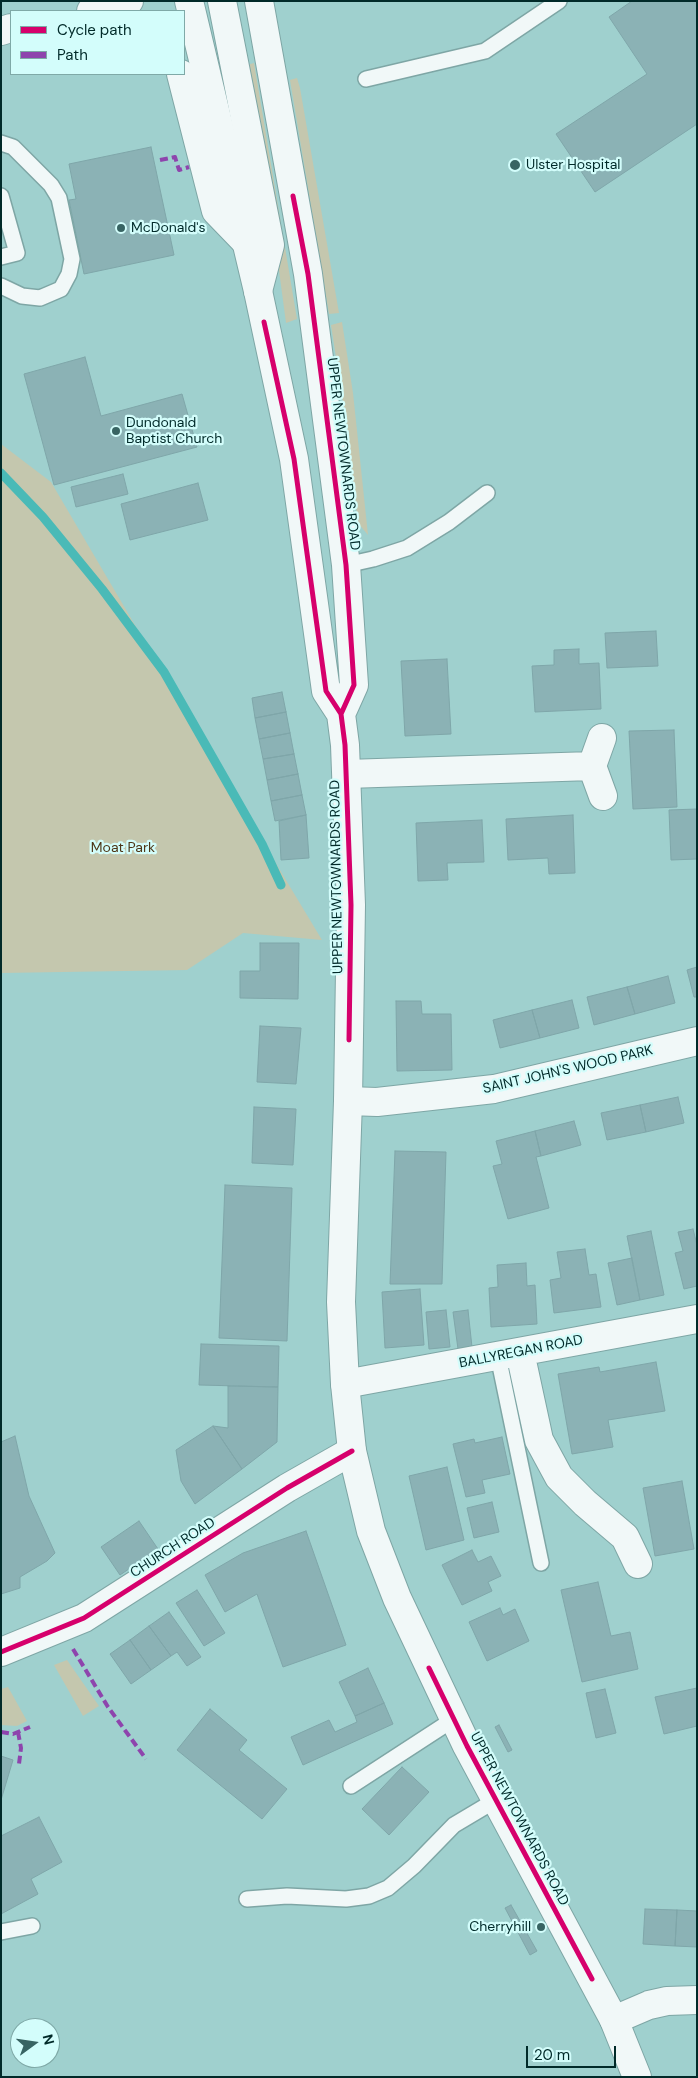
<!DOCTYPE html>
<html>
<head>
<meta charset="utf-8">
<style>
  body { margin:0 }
  #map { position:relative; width:698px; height:2078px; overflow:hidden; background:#9fd0ce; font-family:"DM Sans",sans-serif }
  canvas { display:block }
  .frame { position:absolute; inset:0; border:2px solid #012a29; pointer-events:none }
  .legend { position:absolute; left:10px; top:10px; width:175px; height:65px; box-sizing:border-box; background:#d3fdfb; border:1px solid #7fa9a7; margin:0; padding:6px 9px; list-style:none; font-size:15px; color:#012a29 }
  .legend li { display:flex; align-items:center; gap:10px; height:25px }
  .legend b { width:25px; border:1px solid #7fa9a7 }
  .north { position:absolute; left:10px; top:2018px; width:50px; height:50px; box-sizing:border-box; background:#d3fdfb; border:1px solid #7fa9a7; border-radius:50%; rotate:76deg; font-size:14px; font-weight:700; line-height:20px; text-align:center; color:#012a29 }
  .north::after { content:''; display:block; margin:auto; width:18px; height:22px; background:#386463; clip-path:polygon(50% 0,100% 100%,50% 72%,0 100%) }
  .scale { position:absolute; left:526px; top:2046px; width:90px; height:22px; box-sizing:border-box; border:2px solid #012a29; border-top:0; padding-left:6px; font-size:15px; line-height:18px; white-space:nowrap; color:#012a29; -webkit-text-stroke:4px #d3fdfb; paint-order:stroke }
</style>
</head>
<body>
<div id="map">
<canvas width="698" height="2078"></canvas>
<div class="frame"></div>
<ul class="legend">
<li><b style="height:6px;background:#d6006c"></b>Cycle path</li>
<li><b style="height:6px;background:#8e44ad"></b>Path</li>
</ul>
<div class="north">N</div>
<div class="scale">20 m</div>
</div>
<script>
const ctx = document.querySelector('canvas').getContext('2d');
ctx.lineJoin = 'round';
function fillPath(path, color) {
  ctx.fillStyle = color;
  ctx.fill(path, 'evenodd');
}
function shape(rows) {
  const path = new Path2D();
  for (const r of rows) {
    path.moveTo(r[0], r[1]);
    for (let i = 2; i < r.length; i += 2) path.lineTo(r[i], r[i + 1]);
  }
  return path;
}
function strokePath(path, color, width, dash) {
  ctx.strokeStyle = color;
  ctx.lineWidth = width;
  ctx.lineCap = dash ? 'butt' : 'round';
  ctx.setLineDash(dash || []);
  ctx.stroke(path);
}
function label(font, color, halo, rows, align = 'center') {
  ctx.font = font + ' "DM Sans",sans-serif';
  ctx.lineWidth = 4.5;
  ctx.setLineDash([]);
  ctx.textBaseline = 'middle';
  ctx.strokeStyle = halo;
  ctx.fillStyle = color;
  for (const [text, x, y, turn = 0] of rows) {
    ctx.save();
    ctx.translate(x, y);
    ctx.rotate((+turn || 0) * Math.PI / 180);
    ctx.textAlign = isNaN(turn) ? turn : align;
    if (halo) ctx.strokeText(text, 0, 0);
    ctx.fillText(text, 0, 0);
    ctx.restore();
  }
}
fillPath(shape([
  [254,63,297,319,286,323,276,248,243,66],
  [297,78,300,88,339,313,329,314,290,80],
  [342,322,353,393,368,535,358,523,347,429,331,325],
  [1,444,51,482,230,787,322,940,243,933,187,970,1,973],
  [67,1660,99,1706,83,1716,54,1665],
  [8,1687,27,1721,17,1726,1,1725,1,1689]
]), '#c4c7ae');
strokePath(shape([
  [1,473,43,517,102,589,164,672,262,844,281,885]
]), '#4abab7', 9);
const building = shape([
  [632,1,697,1,697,124,595,192,556,134,647,74,609,17,632,1],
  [151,147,174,255,84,274,69,200,76,199,69,164,151,147],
  [85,357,101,416,182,394,197,447,54,485,24,374,85,357],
  [123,474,128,494,76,507,71,487,123,474],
  [198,483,208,520,130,540,121,504,198,483],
  [656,631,658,666,607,668,605,633,656,631],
  [579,649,579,664,599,663,601,709,535,712,532,666,554,665,554,650,579,649],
  [447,659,451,734,405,736,401,661,447,659],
  [282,692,286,712,255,718,252,698,282,692],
  [286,712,290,733,259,739,255,718,286,712],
  [674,730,677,807,633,809,629,731,674,730],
  [290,733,294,754,263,759,259,739,290,733],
  [294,754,298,774,267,780,263,759,294,754],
  [298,774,302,795,271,801,267,780,298,774],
  [302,795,306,815,275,821,271,801,302,795],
  [697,809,697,859,671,860,669,810,697,809],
  [306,815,309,858,281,860,279,821,306,815],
  [573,815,575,873,549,874,548,858,508,860,506,819,573,815],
  [482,820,484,862,447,863,448,880,418,881,416,823,482,820],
  [260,943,299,943,298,999,240,998,240,971,260,971,260,943],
  [697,967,697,997,694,997,687,970,697,967],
  [668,976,675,1003,635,1014,627,987,668,976],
  [627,987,635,1014,594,1025,587,997,627,987],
  [572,1000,579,1028,540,1038,532,1010,572,1000],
  [396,1001,421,1001,422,1014,451,1014,452,1070,397,1071,396,1001],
  [532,1010,540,1038,500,1048,493,1020,532,1010],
  [260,1026,301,1028,296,1084,257,1082,260,1026],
  [678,1097,684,1123,646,1132,640,1105,678,1097],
  [640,1105,646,1132,607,1140,601,1113,640,1105],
  [254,1107,296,1109,293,1165,252,1163,254,1107],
  [574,1121,581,1145,541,1156,535,1131,574,1121],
  [535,1131,541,1156,536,1157,549,1208,508,1219,493,1166,502,1164,496,1141,535,1131],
  [395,1151,446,1152,442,1284,390,1284,395,1151],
  [225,1185,292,1188,287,1341,219,1338,225,1185],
  [693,1229,697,1245,697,1286,684,1289,675,1253,683,1251,678,1232,693,1229],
  [651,1231,664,1295,640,1300,627,1236,651,1231],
  [585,1249,589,1275,596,1274,601,1307,554,1313,550,1280,561,1278,557,1252,585,1249],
  [632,1258,640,1300,617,1305,608,1263,632,1258],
  [526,1263,527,1286,535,1285,537,1324,491,1327,489,1288,498,1287,497,1265,526,1263],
  [420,1289,424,1345,385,1348,382,1292,420,1289],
  [446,1310,450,1347,429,1349,426,1312,446,1310],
  [468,1310,472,1347,458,1349,453,1312,468,1310],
  [201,1344,279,1346,278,1387,199,1385,201,1344],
  [656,1362,665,1411,608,1420,613,1447,572,1454,558,1374,599,1367,600,1372,656,1362],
  [228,1386,278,1387,277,1442,242,1469,213,1426,228,1428,228,1386],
  [213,1426,242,1469,195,1504,181,1481,176,1450,213,1426],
  [15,1436,29,1496,55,1553,47,1561,20,1577,20,1588,1,1594,1,1442,15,1436],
  [502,1437,510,1474,482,1480,485,1493,466,1497,453,1444,474,1439,475,1443,502,1437],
  [447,1467,464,1540,426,1550,409,1476,447,1467],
  [682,1481,694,1549,655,1556,643,1488,682,1481],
  [492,1502,499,1532,474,1538,467,1508,492,1502],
  [139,1521,158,1549,120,1575,101,1547,139,1521],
  [306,1531,346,1645,283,1667,257,1594,225,1612,205,1575,243,1553,306,1531],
  [472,1550,478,1562,491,1556,501,1576,488,1582,492,1591,462,1605,442,1565,472,1550],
  [598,1582,611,1636,630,1632,638,1669,582,1682,561,1590,598,1582],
  [197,1590,225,1633,204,1646,176,1603,197,1590],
  [500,1608,503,1615,515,1609,529,1641,487,1661,469,1622,500,1608],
  [169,1612,201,1657,187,1666,177,1652,171,1656,149,1626,169,1612],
  [149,1626,171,1656,151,1670,130,1640,149,1626],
  [130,1640,151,1670,131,1684,110,1654,130,1640],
  [368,1668,384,1703,355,1716,339,1682,368,1668],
  [697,1688,697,1726,664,1734,655,1697,697,1688],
  [605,1689,616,1733,596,1738,586,1693,605,1689],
  [384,1703,393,1724,303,1765,291,1737,329,1720,335,1732,357,1722,355,1716,384,1703],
  [210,1709,247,1740,239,1750,287,1789,262,1819,177,1750,210,1709],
  [499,1725,512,1750,508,1752,495,1727,499,1725],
  [1,1756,13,1760,1,1800,1,1756],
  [402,1767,429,1792,389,1835,362,1809,402,1767],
  [39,1817,62,1862,31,1879,38,1894,1,1914,1,1836,39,1817],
  [511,1905,537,1951,530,1955,505,1908,511,1905],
  [645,1909,677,1910,675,1946,643,1944,645,1909],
  [677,1910,697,1911,697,1947,675,1946,677,1910]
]);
fillPath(building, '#8bb2b5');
strokePath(building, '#7fa6a9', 1);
const service = shape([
  [366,79,485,51,559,1],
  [1,143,13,147,51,185,59,198,72,259,69,274,61,289,40,298,22,296,1,286],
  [1,196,17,253,1,257],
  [346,565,373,559,407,548,449,522,487,493],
  [498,1356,541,1563],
  [351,1786,454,1719],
  [247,1899,287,1896,346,1899,369,1896,388,1888,414,1866,454,1825,496,1800],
  [1,1932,32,1926]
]);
const minor = shape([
  [602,738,592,766,603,796],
  [347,774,592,766],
  [348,1101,377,1102,494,1089,697,1041],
  [520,1352,539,1440,559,1477,585,1503,625,1537,638,1564],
  [345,1384,697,1319],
  [614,2020,649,2005,667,2001,697,2000]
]);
const tertiary = shape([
  [222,1,270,245,258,291],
  [91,11,129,1],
  [1,31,11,28],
  [181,74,216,211,245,241],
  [1,1652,84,1618,287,1488,352,1451]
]);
const trunk = shape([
  [189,1,258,291,294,459,326,691,341,714,345,745,351,905,348,1101,341,1302,345,1384,352,1451,371,1531,397,1598,467,1746,614,2020,637,2077],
  [259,1,308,274,346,565,354,685,341,714]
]);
strokePath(service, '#7ea6a5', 18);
strokePath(minor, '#7ea6a5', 30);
strokePath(tertiary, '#7ea6a5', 30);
strokePath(trunk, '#7ea6a5', 30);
strokePath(service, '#f1f8f8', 15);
strokePath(minor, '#f1f8f8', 28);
strokePath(tertiary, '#f1f8f8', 28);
strokePath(trunk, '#f1f8f8', 28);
strokePath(shape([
  [160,160,175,157,179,170,189,167],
  [73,1649,108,1707,146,1759],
  [1,1732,13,1734,30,1727],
  [18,1732,21,1748,19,1764]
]), '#8e44ad', 4, [8, 4]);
strokePath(shape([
  [293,196,308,274,346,565,354,685,341,714],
  [264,322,294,459,326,691,341,714,345,745,351,905,349,1040],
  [1,1652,84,1618,287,1488,352,1451],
  [429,1668,467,1746,592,1979]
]), '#d6006c', 5);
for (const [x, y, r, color] of [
  [515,165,6,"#386463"],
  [121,228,5,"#386463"],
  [116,431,5,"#386463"],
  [541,1927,5,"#386463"]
]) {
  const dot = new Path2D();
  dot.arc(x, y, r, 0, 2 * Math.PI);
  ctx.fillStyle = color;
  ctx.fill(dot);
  strokePath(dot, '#d3fdfb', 2);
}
label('14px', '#012a29', '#d3fdfb', [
  ["Ulster Hospital",526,165],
  ["McDonald's",131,228],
  ["Dundonald",126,423],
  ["Baptist Church",126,439],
  ["Cherryhill",531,1927,"right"]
], 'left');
label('14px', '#012a29', '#d3fdfb', [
  ["UPPER NEWTOWNARDS ROAD",343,454,83],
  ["UPPER NEWTOWNARDS ROAD",337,877,-91],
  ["SAINT JOHN'S WOOD PARK",568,1070,-13],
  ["BALLYREGAN ROAD",521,1352,-11],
  ["CHURCH ROAD",173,1548,-33],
  ["UPPER NEWTOWNARDS ROAD",519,1819,62]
]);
label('14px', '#4e3617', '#d3fdfb', [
  ["Moat Park",123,848]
]);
</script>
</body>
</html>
